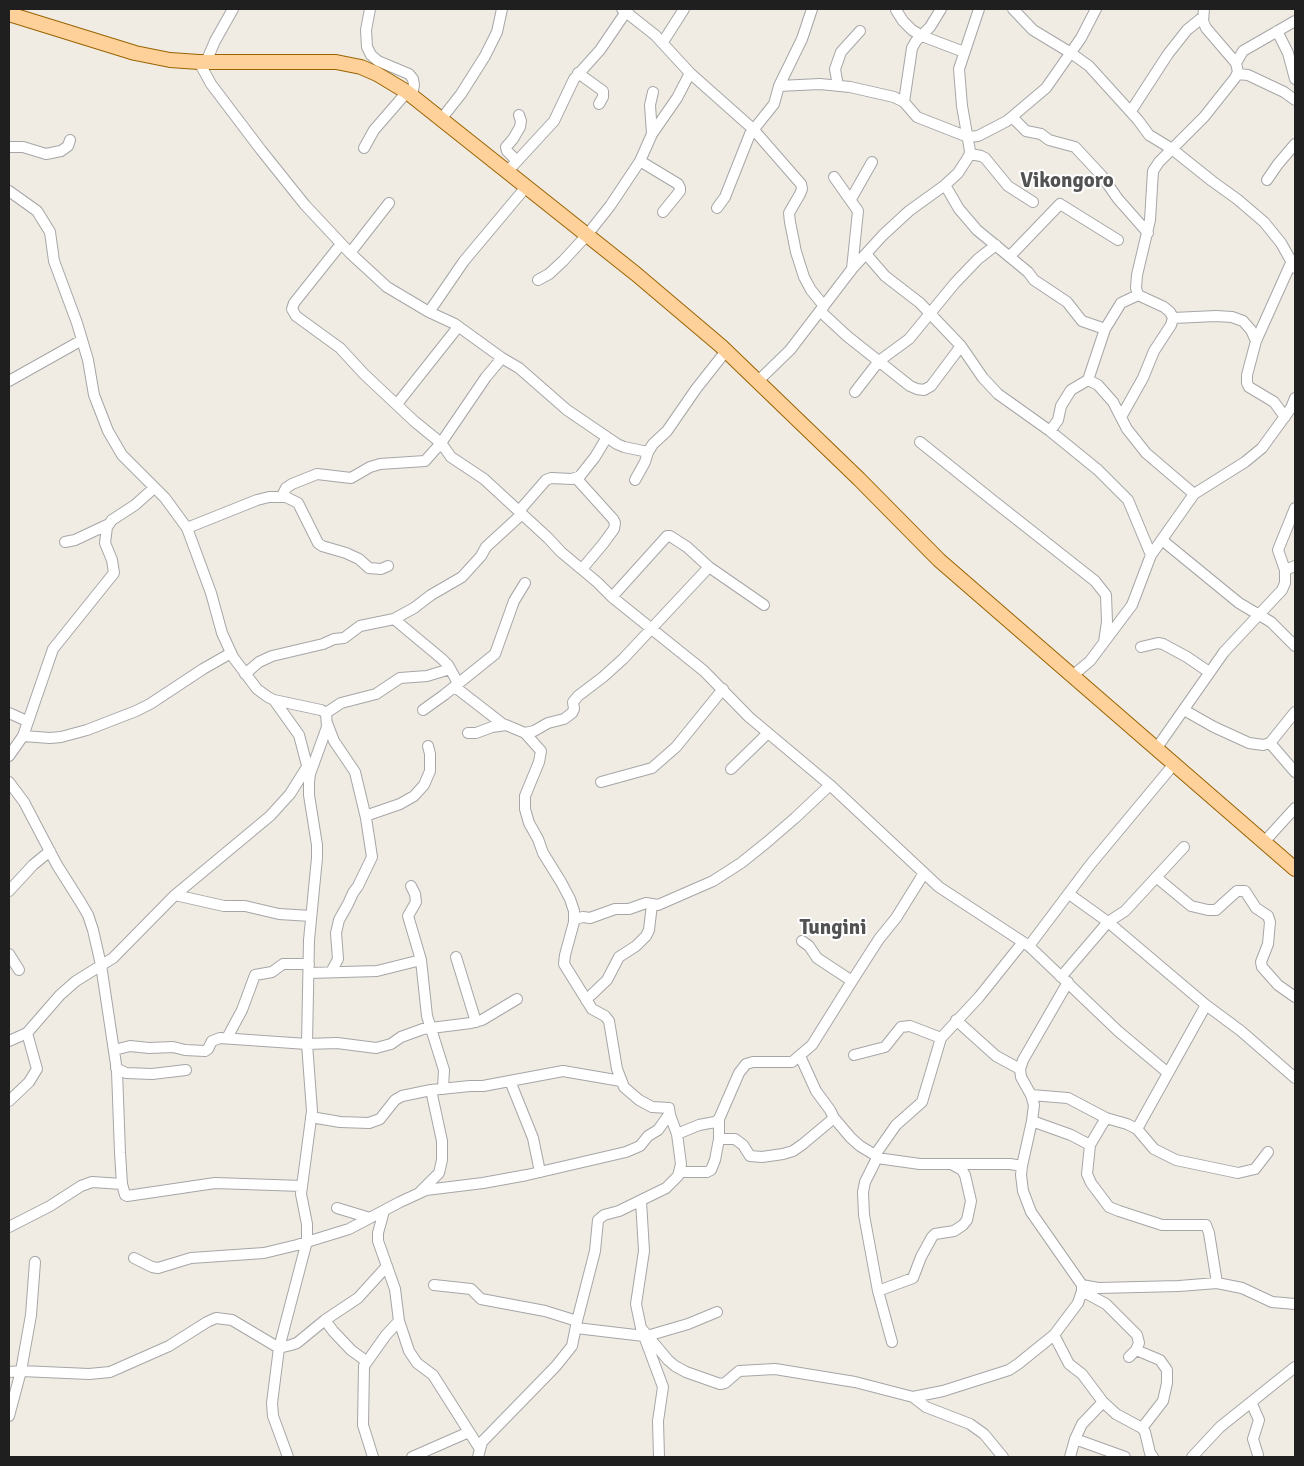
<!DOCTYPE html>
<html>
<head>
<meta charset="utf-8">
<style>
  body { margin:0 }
  #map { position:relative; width:1304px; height:1466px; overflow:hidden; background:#f0ece4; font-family:Signika,sans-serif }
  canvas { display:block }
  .frame { position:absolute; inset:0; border:10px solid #1f1f1f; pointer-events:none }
</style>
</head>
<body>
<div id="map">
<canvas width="1304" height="1466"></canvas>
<div class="frame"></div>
</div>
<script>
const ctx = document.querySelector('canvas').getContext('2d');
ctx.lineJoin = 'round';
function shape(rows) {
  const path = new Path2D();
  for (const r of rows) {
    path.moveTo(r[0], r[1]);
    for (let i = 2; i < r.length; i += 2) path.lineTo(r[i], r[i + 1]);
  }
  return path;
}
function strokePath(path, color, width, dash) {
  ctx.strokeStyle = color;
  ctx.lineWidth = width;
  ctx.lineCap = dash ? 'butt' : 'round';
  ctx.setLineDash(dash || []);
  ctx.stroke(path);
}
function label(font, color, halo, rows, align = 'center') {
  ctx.font = font + ' Signika,sans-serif';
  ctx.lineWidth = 4;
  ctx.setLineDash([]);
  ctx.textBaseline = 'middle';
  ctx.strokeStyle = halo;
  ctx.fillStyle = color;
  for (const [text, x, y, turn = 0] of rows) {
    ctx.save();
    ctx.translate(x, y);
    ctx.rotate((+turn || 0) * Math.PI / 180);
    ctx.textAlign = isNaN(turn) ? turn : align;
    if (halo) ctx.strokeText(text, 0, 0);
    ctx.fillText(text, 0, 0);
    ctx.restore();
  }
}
const minor = shape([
  [370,9,366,30,367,47,371,55,378,61,409,74,413,79,414,85,412,95],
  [622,9,655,35,690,73,753,129,801,184,802,189,800,194,789,213,790,222,796,252,804,277,811,290,824,306],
  [1013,9,1033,30,1071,53,1089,66,1138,120,1149,135,1172,149,1212,181,1237,199,1264,222,1281,243,1295,268],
  [896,10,903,21,912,30,922,36,964,52],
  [1277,31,1288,53,1295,79],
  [663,42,684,9],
  [199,62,211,84,261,150,305,205,350,253,387,287,429,312,455,324,502,358,519,368,567,410,617,444,624,447,648,452],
  [206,62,215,41,233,9],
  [1236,63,1243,51,1295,21],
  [578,73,603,91,603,97,599,104],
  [1237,74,1248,75,1284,92,1295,100],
  [779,86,820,84,850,87,894,97,904,102,917,117,968,137,978,136,1007,121,1046,88,1081,38,1096,9],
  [838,86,835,69,841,52,860,31],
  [904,102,912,48,916,41,930,27,941,9],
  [1131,111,1168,54,1187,30,1203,17],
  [1012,117,1026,131,1041,134,1049,140,1075,147,1102,176,1118,199,1148,233],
  [442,118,461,94,485,56,497,32,502,9],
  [652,134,650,105,653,92],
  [9,147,23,147,46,154,61,151,68,146,70,140],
  [364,148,374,130,407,92],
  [970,154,981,156,985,158,1008,186,1033,202],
  [517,161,507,151,506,147,513,139,520,127,521,121,519,115],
  [640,161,678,184,680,188,680,191,663,212],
  [507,172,554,121,574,79,600,50,628,9],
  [834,177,858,211,852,269],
  [1267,180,1278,164,1295,144],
  [945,185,959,209,977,230,1028,272,1034,280,1067,302,1082,321,1105,329],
  [9,191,37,211,50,232,54,261,77,323,88,360,94,395,108,431,122,455,165,498,187,528,211,593,222,633,233,657,257,689,268,697,274,700,321,710,326,713,327,727,310,774,309,782,309,795,317,845,317,858,309,940,307,1044,312,1111,301,1194,307,1224,307,1241,279,1348,272,1403,273,1416,288,1457],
  [851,199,872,162],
  [717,208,725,197,750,134,774,104,779,86,802,39,812,9],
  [341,244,294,303,292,309,296,316,340,348,364,374,414,421,441,443,451,457,484,479,548,538,561,552,597,582,612,597,704,671,749,717,830,785,939,887,1029,946,1118,1031,1168,1073],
  [350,253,389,203],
  [866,254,885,276,920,303,961,346,983,378,998,394,1050,431,1098,470,1128,500,1151,555],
  [1010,256,1060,204,1118,240],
  [538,280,549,274,563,261,587,235,610,206,640,161,652,134,677,98,690,73],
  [820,311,847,336,910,386,917,389,924,390,931,386,961,346],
  [429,312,464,261,526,187],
  [1173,318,1216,316,1232,317,1243,321,1251,330,1256,341,1247,375,1247,383,1249,387,1274,402,1285,417],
  [1256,341,1291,263],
  [1088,380,1098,385,1113,402,1127,429,1146,453,1194,494],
  [9,381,82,340],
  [757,382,790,350,852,269,883,235,909,211,945,185,958,173,969,156,970,151,962,106,959,69,979,9],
  [855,392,879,361,909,339,955,283,978,259,996,245],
  [397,404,458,327],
  [1121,417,1143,378,1154,351,1171,325,1173,318,1170,312,1164,307,1138,295,1136,288,1137,275,1150,220,1153,171,1159,162,1204,117,1235,78,1238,72,1236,63,1206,28,1203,21,1204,9],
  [1050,431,1058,420,1061,406,1071,390,1088,380,1105,329,1121,303,1138,295],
  [920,442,991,499,1095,581,1106,595,1107,622,1104,642],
  [576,478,613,519,615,523,614,529,603,544,582,569],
  [635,480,645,462,648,452,653,444,667,431,696,389,726,351],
  [282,496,286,488,292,484,317,474,351,478,370,467,380,464,425,461,441,443,486,377,502,358],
  [519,511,546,480,551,478,572,479,580,476,595,457,607,437],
  [187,528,257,500,269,497,286,497,298,503,318,543,322,546,346,553,359,559,369,568,381,569,388,566],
  [1162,540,1239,603,1271,622,1295,646],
  [65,542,75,540,109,524],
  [1285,570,1295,566],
  [612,597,667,536,670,536,687,547,709,567,764,605],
  [394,619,442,659,448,665,458,683],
  [1141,647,1158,643,1163,644,1187,657,1209,672],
  [245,674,259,662,272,656,323,644,334,639,344,638,360,626,394,619,414,608,431,595,462,577,481,556,486,547,522,514],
  [1072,676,1090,661,1132,605,1151,555,1194,494,1245,462,1262,448,1291,408,1295,398],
  [455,687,504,725],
  [274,700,299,735,309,773],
  [423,710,444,695,495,654,514,601,525,583],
  [1184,710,1214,727,1249,743,1263,745,1270,743,1295,712],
  [9,713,27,721],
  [326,713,341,703,376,694,400,678,427,676,450,669],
  [327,723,334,741,355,772,366,818],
  [468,733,476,733,492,727,506,725,525,733,541,751,539,762,525,796,525,809,529,823,538,839,543,853,561,882,570,899,574,911,574,922,565,955,564,964,592,1009,605,1016,609,1021,617,1069,624,1087,639,1100,652,1107,669,1108,670,1115],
  [525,733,534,731,548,723,564,719,572,713,574,709,573,702,578,696,603,677,623,659,709,567],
  [23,736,50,738,61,737,87,730,136,711,150,704,203,669,231,653],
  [1270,743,1295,772],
  [1156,749,1224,652,1282,590,1285,583,1285,570,1278,550,1295,508],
  [9,756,23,736,53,649,114,573,112,560,105,543,107,527,112,520,135,505,154,488],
  [731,769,768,733],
  [9,782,24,802,57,865,81,903,88,915,93,930,101,965,117,1071,120,1153,122,1184,125,1195,127,1196,215,1183,302,1186],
  [601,782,652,768,676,747,723,689],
  [1264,842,1295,808],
  [1156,877,1191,906,1208,910,1216,910,1237,891,1245,891,1256,908,1268,916,1270,922,1268,944,1261,962,1262,967,1278,985,1295,997],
  [411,886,415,894,416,902,408,916,421,960,427,1016,444,1070,443,1089],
  [9,891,33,865,50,851],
  [1069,894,1108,922,1206,1005,1241,1031,1295,1078],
  [175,895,224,906,245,906,279,914,311,916],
  [574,919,583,917,590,918,615,909,629,909,646,903,658,905,713,881,741,863,766,843,795,818,830,785],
  [802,941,809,946,817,958,852,981],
  [1029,946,1090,865,1174,764],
  [9,954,19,970],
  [456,957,476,1022],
  [331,972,338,959,336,933,339,920,348,904,353,893,358,886,372,857,366,818,368,815,400,804,414,796,424,785,430,771,430,754,428,746],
  [309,973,377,971,421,960],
  [1061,977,1108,922,1125,911,1184,847],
  [586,1000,607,980,619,957,636,946,646,936,649,930,652,904],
  [956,1020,996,1056,1020,1069],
  [227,1038,242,1010,255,975,272,972,283,964,309,964],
  [9,1041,27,1033,60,995,76,981,113,958,175,895,270,816,290,794,307,767],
  [114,1050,130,1046,149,1048,173,1047,185,1050,205,1051,208,1049,212,1041,220,1038,307,1044,337,1043,376,1048,391,1044,401,1037,423,1029,471,1023,482,1020,517,999],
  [854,1055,885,1047,901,1027,910,1026,941,1038],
  [800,1056,816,1091,830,1110,834,1118,851,1138,860,1146,875,1155,877,1158,865,1182,863,1192,864,1215,878,1291,892,1342],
  [116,1068,126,1073,152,1074,186,1070],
  [510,1081,533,1138,540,1172],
  [1031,1095,1068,1098,1106,1118,1127,1124,1137,1129,1154,1149,1176,1160,1238,1173,1255,1169,1268,1152],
  [9,1101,29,1082,37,1069,27,1033],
  [311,1117,340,1122,369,1123,380,1119,395,1100,402,1096,431,1090,470,1086,483,1086,563,1071,621,1081],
  [1106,1118,1090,1145,1087,1174,1091,1183,1109,1207,1119,1211,1162,1225,1206,1225,1209,1233,1217,1283],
  [1032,1121,1071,1135,1090,1145],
  [1137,1129,1206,1005],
  [677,1134,699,1125,715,1122,719,1119,739,1073,746,1064,753,1062,792,1062,812,1045,852,981,879,939,896,918,924,873],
  [719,1139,735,1139,743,1145,750,1156,762,1157,783,1154,793,1151,803,1144,834,1118],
  [875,1155,896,1125,922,1102,941,1038,979,997,1023,942],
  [877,1158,920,1164,1010,1164,1022,1166],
  [680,1172,707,1172,711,1170,715,1160,719,1139,719,1119],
  [420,1192,439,1173,442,1160,442,1141,431,1090],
  [641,1201,644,1251,636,1304,641,1328,663,1387,658,1421,659,1457],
  [337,1208,370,1218],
  [384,1211,378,1233,378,1241,395,1289,399,1321,409,1351,417,1363,433,1375,480,1449],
  [9,1227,50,1206,81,1186,92,1182,122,1184],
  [134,1258,152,1267,158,1268,191,1258,264,1253,297,1245,349,1229,400,1202,426,1190,483,1183,527,1175,626,1152,640,1146,648,1136,658,1130,668,1116,670,1115,677,1134,681,1164,678,1176,666,1188,619,1211,604,1215,598,1220,595,1251,577,1321,572,1346,556,1366,482,1442,478,1457],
  [434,1285,471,1289,481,1299,545,1311,577,1321],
  [1082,1285,1098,1288,1179,1286,1217,1283,1242,1288,1272,1302,1295,1304],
  [878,1291,913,1278,921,1257,932,1237,935,1234,954,1231,963,1225,967,1220,971,1201,965,1175,962,1170,953,1165],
  [1082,1291,1106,1304,1137,1335,1139,1343,1136,1350,1129,1357],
  [325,1320,333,1331,351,1350,366,1361],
  [576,1328,644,1336],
  [641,1328,668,1360,675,1366,686,1372,720,1384,725,1383,739,1371,775,1369,855,1382,913,1397,943,1391,1009,1370,1018,1364,1054,1335,1078,1303,1082,1291,1082,1285,1031,1212,1023,1191,1021,1175,1022,1166,1032,1121,1034,1105,1031,1095,1021,1077,1020,1069,1023,1060,1068,982],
  [1054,1335,1069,1364,1082,1374,1103,1402,1116,1414,1142,1428,1145,1432,1150,1453,1153,1457],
  [647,1336,688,1324,717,1312],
  [1136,1350,1160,1360,1167,1370,1167,1383,1163,1401,1142,1428],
  [9,1372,21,1371,89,1374,110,1372,169,1346,207,1322,216,1318,232,1320,279,1348,291,1345,297,1343,325,1320,358,1298,387,1266],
  [913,1397,926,1407,970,1424,984,1434,1003,1457],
  [1251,1402,1259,1420,1253,1439,1258,1455],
  [9,1416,21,1371,31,1315,35,1262],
  [1075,1439,1125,1457],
  [373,1457,363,1425,364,1366,386,1335,399,1321],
  [412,1457,469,1432],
  [1070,1457,1075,1439,1082,1424,1103,1402],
  [1192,1457,1220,1427,1295,1367]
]);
const major = shape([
  [9,14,135,53,170,60,199,62,336,62,361,67,377,74,407,92,636,274,721,346,859,479,939,560,1295,869]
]);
strokePath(minor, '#a6a6a6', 12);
strokePath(major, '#996300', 16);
strokePath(minor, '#fff', 10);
strokePath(major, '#ffd19a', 14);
label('bold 21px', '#525252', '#fff', [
  ["Vikongoro",1067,181],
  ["Tungini",833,928]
]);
</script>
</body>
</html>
